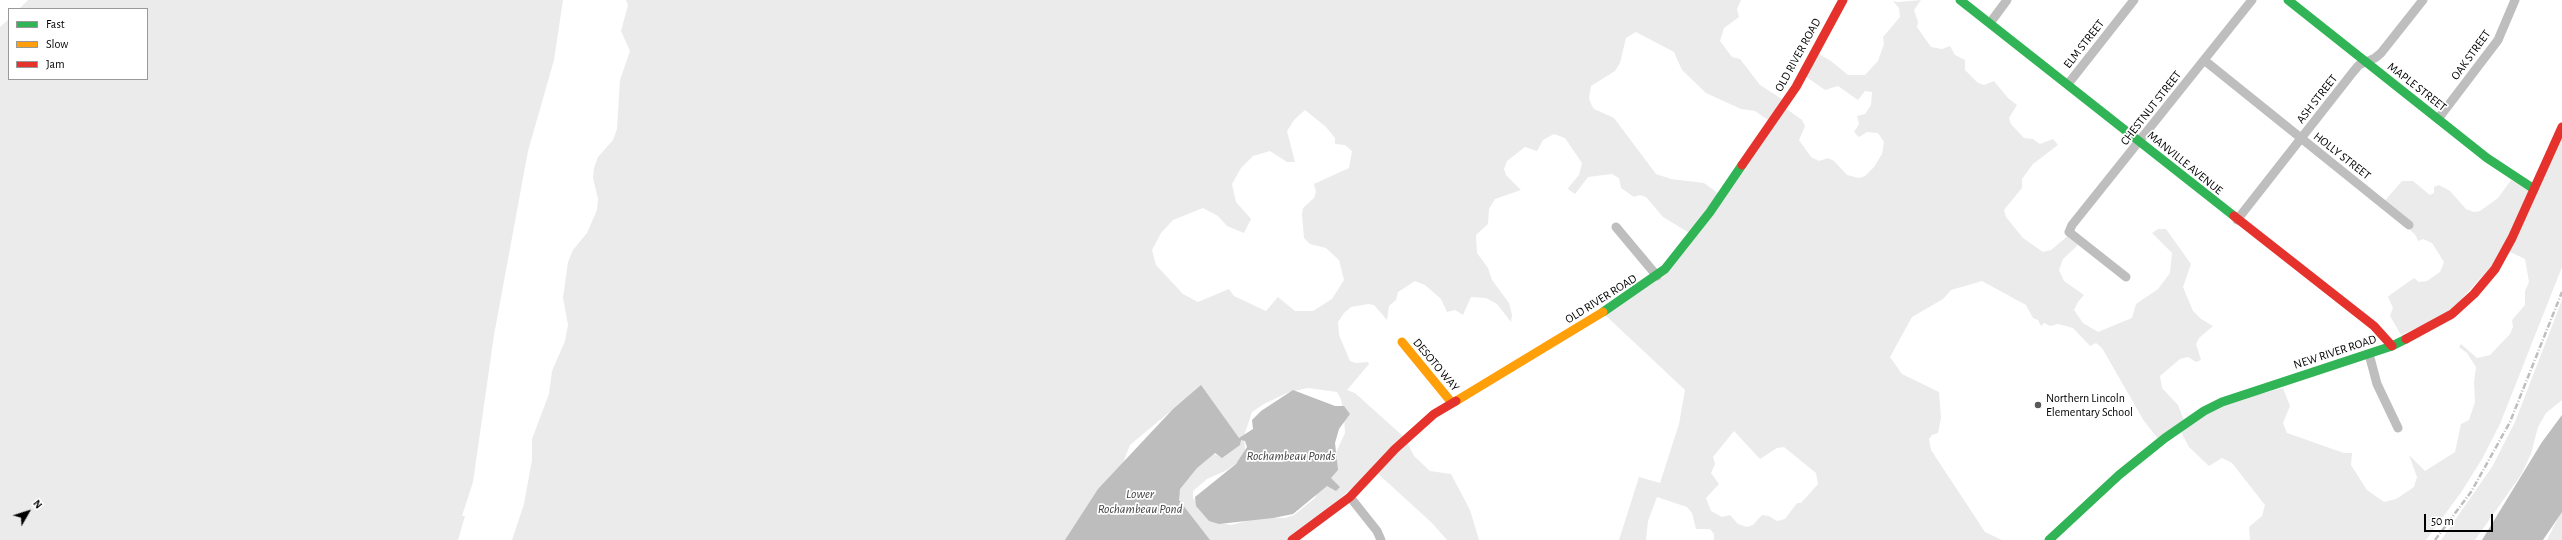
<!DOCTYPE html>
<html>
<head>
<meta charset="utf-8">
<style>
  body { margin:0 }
  #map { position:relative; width:2562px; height:540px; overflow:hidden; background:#fff; font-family:"Alegreya Sans",sans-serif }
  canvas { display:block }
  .legend { position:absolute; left:8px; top:8px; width:140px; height:72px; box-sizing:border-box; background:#fff; border:1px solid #999; margin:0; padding:5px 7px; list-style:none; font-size:12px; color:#000 }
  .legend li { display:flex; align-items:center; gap:8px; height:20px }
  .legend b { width:20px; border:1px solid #999 }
  .north { position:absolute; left:8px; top:492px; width:40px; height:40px; -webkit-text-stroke:3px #fff; paint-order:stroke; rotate:51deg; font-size:11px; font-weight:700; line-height:16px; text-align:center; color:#000 }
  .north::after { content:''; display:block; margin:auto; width:14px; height:18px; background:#000; clip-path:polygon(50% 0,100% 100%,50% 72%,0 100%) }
  .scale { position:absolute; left:2424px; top:514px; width:69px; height:18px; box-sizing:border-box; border:2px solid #000; border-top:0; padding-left:5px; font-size:12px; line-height:14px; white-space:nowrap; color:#000; -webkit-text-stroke:3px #fff; paint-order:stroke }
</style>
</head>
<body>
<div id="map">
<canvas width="2562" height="540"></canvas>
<ul class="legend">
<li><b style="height:5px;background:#30b455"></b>Fast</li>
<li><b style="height:5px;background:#ff9f0a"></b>Slow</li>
<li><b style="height:5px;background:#e5322d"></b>Jam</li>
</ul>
<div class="north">N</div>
<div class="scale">50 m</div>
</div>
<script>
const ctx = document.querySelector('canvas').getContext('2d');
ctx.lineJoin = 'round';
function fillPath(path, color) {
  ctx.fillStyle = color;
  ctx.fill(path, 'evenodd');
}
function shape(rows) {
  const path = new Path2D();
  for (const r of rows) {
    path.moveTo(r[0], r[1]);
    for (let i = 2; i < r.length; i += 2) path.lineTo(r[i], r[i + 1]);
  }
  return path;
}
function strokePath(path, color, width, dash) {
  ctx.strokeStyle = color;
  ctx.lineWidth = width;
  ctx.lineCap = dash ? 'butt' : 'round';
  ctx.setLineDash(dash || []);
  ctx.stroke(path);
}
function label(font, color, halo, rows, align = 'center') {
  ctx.font = font + ' "Alegreya Sans",sans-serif';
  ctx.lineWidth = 3.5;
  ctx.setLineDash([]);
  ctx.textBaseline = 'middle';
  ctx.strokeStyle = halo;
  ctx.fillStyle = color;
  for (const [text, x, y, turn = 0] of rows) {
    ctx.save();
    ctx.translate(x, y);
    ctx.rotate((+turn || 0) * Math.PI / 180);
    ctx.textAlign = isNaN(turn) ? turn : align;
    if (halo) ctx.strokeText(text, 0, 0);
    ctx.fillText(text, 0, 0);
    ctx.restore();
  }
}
fillPath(shape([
  [28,0,563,0,554,60,528,151,494,335,473,482,462,516,465,516,458,540,0,540,0,27,9,19,9,79,147,79,147,9,19,9],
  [626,0,1741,0,1737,9,1739,17,1724,28,1720,41,1732,57,1740,59,1760,85,1785,101,1784,107,1802,120,1805,126,1799,140,1811,157,1819,161,1828,158,1834,161,1847,175,1859,178,1865,176,1874,167,1882,154,1884,142,1878,133,1867,132,1859,137,1854,132,1859,124,1857,116,1865,114,1871,105,1872,92,1865,91,1858,100,1838,86,1825,90,1805,76,1815,52,1831,61,1848,75,1865,75,1878,61,1884,44,1883,37,1900,17,1899,8,1893,1,1898,2,1921,0,1914,10,1918,22,1917,27,1931,47,1942,49,1950,46,1955,55,1965,60,1965,70,1978,83,1984,85,1994,81,2008,98,2017,105,2009,118,2011,124,2024,138,2033,139,2040,144,2053,139,2058,145,2033,164,2022,179,2022,188,2004,210,2006,217,2023,238,2043,252,2051,250,2069,235,2078,245,2063,259,2059,270,2064,281,2084,295,2078,302,2074,310,2083,323,2098,332,2122,322,2132,318,2136,304,2158,289,2170,273,2172,253,2152,233,2158,229,2166,229,2191,264,2183,287,2193,311,2201,319,2213,326,2199,338,2196,344,2201,360,2196,362,2188,357,2180,359,2160,376,2162,388,2178,405,2185,423,2222,404,2283,388,2290,406,2283,423,2287,433,2344,453,2352,453,2351,465,2367,490,2384,502,2396,499,2414,487,2417,477,2409,455,2425,471,2455,452,2461,424,2469,420,2475,402,2474,382,2476,367,2467,353,2459,347,2461,344,2477,358,2490,355,2510,334,2513,327,2512,320,2525,305,2525,291,2529,282,2525,259,2506,250,2448,314,2401,335,2390,316,2393,308,2388,297,2390,295,2414,278,2419,282,2427,281,2440,272,2444,262,2432,243,2423,239,2418,241,2416,236,2403,222,2381,205,2402,181,2413,181,2430,195,2434,193,2434,187,2439,185,2450,191,2466,209,2474,212,2480,211,2498,198,2511,180,2529,188,2562,124,2562,267,2500,424,2482,459,2462,491,2426,540,2250,540,2249,527,2262,516,2265,505,2232,463,2222,458,2209,466,2189,447,2179,428,2159,440,2144,421,2102,348,2096,343,2090,346,2073,328,2058,324,2050,326,2044,323,2041,326,2038,320,2033,318,2026,305,1982,281,1951,290,1943,299,1912,317,1890,357,1902,374,1939,392,1941,418,1938,433,1932,435,1929,439,1931,450,1985,532,2002,540,1714,540,1714,534,1710,529,1696,529,1692,513,1687,507,1657,497,1648,521,1646,540,1619,540,1639,477,1660,483,1679,424,1685,390,1603,313,1646,283,1691,234,1663,217,1646,197,1640,195,1634,197,1621,188,1619,178,1612,174,1588,177,1575,194,1569,190,1568,188,1579,175,1582,163,1565,138,1554,134,1543,140,1537,151,1525,147,1507,161,1504,169,1506,175,1521,190,1495,199,1489,209,1488,224,1476,235,1477,253,1488,268,1492,280,1509,303,1512,315,1511,322,1497,304,1486,298,1471,297,1463,315,1455,310,1447,312,1441,299,1425,285,1415,281,1398,292,1396,300,1389,306,1387,320,1374,305,1368,304,1351,307,1344,313,1338,322,1339,335,1350,361,1356,363,1368,362,1369,364,1347,390,1355,393,1405,438,1414,456,1430,471,1451,474,1470,510,1479,540,1447,540,1432,523,1374,470,1290,540,1207,540,1169,489,1212,453,1219,456,1226,452,1204,395,1179,404,1130,445,1114,486,1068,540,512,540,524,504,532,460,532,439,549,394,552,371,565,341,568,325,563,298,568,262,573,250,587,233,597,210,598,199,593,178,594,168,598,157,613,140,617,129,620,80,630,51,621,31,628,5],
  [1636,32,1674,52,1682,70,1706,93,1741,109,1755,111,1771,122,1719,194,1704,183,1671,179,1656,174,1614,118,1594,109,1591,104,1589,98,1591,86,1615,71,1620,63,1626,38],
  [1305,110,1326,127,1335,138,1335,144,1345,145,1352,151,1349,168,1314,184,1316,192,1314,198,1303,208,1302,214,1304,238,1310,244,1326,248,1339,260,1344,280,1332,299,1313,311,1295,311,1278,297,1266,311,1234,296,1229,289,1198,302,1183,294,1156,265,1152,250,1161,233,1173,220,1203,208,1218,216,1227,226,1244,233,1251,219,1236,202,1232,184,1241,168,1253,156,1270,151,1287,162,1295,162,1287,131,1294,120],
  [1308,388,1337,392,1341,399,1344,415,1345,433,1315,498,1294,515,1285,518,1263,517,1231,525,1216,522,1193,498,1193,491,1207,479,1227,470,1241,460,1245,449,1244,436,1252,412,1264,404,1289,392],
  [1734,431,1760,459,1777,448,1784,447,1816,473,1818,484,1801,503,1797,503,1785,519,1777,521,1769,516,1762,515,1753,525,1747,527,1738,524,1730,515,1722,517,1711,511,1706,498,1719,484,1711,473,1715,464,1713,457],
  [2562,300,2562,400,2546,413,2538,427,2531,454,2521,475,2475,540,2441,540,2492,467,2515,422],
  [2562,510,2562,540,2547,540]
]), '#ebebeb');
fillPath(shape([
  [1201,385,1239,438,1253,429,1252,420,1261,411,1293,390,1335,406,1344,406,1350,414,1339,429,1335,443,1338,470,1331,478,1340,487,1336,491,1327,486,1293,514,1273,518,1219,524,1209,521,1196,506,1195,497,1236,464,1247,447,1245,441,1241,440,1240,445,1222,458,1215,453,1197,468,1180,489,1179,500,1210,540,1065,540,1098,489,1173,409],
  [2562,415,2562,512,2543,540,2482,540,2542,442]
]), '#bdbdbd');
strokePath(shape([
  [1990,23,2007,0],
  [2204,60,2409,225],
  [2068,84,2134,0],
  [2438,119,2498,40,2515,0],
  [2237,220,2353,72,2359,65,2375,58,2381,53,2423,0],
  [1616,227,1657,276],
  [2126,277,2069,232,2072,225,2252,0],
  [2369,354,2377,384,2398,428],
  [1350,497,1377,531,1381,540]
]), '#bebebe', 9);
strokePath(shape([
  [1960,0,2234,216],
  [2288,0,2487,158,2534,189],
  [1603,312,1665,269,1710,212,1742,165],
  [2049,540,2119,475,2165,438,2204,411,2222,402,2392,346,2406,339]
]), '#30b455', 9);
strokePath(shape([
  [1402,342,1452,403],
  [1456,401,1603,312]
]), '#ff9f0a', 9);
strokePath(shape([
  [1742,165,1796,87,1843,0],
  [2234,216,2374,326,2392,346],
  [2406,339,2452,314,2474,294,2495,269,2512,238,2562,127],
  [1292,540,1350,497,1395,449,1434,414,1456,401]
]), '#e5322d', 9);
strokePath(shape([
  [2435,540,2471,492,2510,422,2562,292]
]), '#bebebe', 2.5, [6, 2, 1, 2]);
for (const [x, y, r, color] of [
  [2038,405,4,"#595959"]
]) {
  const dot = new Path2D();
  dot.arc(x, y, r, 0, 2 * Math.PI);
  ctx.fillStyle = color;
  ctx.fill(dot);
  strokePath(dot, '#fff', 1.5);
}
label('12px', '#000', '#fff', [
  ["ELM STREET",2084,44,-52],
  ["OLD RIVER ROAD",1798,55,-61],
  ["OAK STREET",2471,55,-54],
  ["MAPLE STREET",2417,87,38],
  ["ASH STREET",2317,99,-52],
  ["CHESTNUT STREET",2151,108,-52],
  ["HOLLY STREET",2342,156,38],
  ["MANVILLE AVENUE",2185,163,39],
  ["OLD RIVER ROAD",1601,299,-32],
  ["NEW RIVER ROAD",2335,352,-18],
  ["DESOTO WAY",1436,365,50]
]);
label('12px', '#000', '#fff', [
  ["Northern Lincoln",2046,398],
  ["Elementary School",2046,412]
], 'left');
label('italic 13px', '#424242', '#fff', [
  ["Rochambeau Ponds",1291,456],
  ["Lower",1140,494],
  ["Rochambeau Pond",1140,509]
]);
</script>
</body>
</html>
